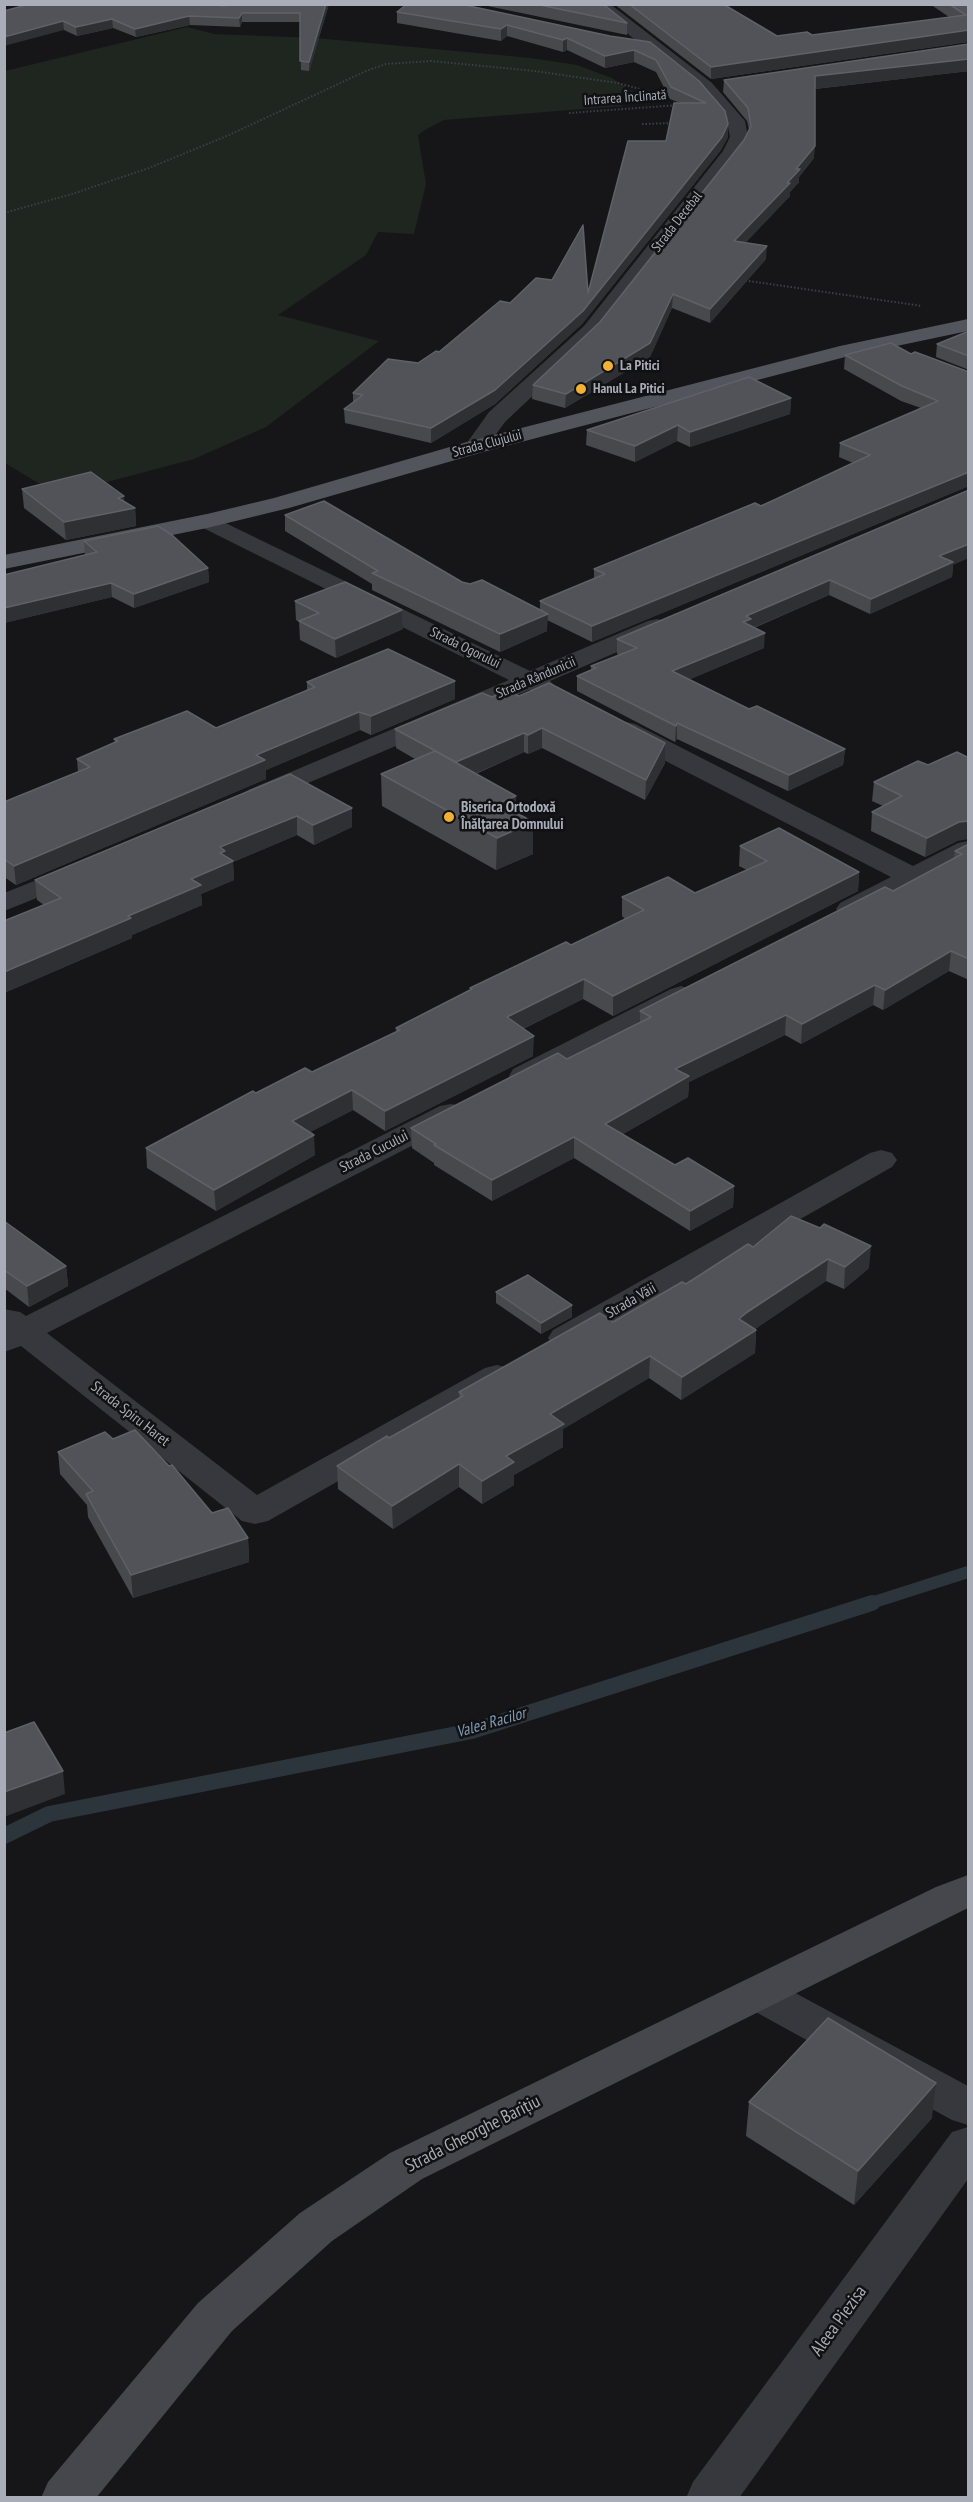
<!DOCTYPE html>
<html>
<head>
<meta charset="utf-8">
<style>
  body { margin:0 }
  #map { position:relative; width:973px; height:2502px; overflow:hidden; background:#161618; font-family:"PT Sans Narrow",sans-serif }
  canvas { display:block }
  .frame { position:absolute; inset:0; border:6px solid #a8adb8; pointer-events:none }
</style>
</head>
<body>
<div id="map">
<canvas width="973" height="2502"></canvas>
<div class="frame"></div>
</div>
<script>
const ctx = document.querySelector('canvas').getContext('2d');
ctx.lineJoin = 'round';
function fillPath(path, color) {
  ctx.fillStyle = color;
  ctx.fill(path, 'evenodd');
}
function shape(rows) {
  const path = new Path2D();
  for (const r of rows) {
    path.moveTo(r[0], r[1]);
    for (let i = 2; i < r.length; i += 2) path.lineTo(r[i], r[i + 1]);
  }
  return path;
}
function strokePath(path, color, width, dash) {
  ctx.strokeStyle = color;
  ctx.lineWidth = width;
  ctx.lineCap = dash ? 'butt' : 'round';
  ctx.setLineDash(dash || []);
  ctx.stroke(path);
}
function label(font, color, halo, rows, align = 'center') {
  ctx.font = font + ' "PT Sans Narrow",sans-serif';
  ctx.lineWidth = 5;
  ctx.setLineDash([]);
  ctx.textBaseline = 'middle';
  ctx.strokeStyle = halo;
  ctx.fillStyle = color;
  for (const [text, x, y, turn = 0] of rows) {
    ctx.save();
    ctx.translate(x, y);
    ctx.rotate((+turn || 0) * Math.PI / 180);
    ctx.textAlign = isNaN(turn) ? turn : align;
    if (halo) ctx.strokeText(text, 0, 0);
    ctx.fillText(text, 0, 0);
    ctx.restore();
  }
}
fillPath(shape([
  [187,27,214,34,316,38,531,58,577,65,612,78,634,92,614,94,622,106,444,120,425,130,418,135,426,184,414,234,378,232,366,255,278,315,379,341,266,427,194,459,58,495,5,463,5,71]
]), '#1e261f');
strokePath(shape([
  [868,1604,968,1572]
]), '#2c353c', 12);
strokePath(shape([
  [4,1836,49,1814,472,1731,872,1603]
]), '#2c353c', 16);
strokePath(shape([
  [569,113,679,105],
  [642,124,675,123],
  [4,213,72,194,149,168,229,135,366,71,386,64,431,61,535,71,618,83,651,92,665,92],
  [742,280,922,306]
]), '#3d3f44', 2, [1.5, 2]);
fillPath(shape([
  [590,4,610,4,712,83,745,121,748,137,739,156,598,334,505,422,483,452,475,454,467,452,464,447,489,412,584,326,723,151,730,137,727,122,700,91,590,4],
  [207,514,530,671,648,621,657,619,666,621,669,626,666,631,550,681,556,687,552,692,543,695,529,690,258,804,248,802,244,796,248,790,509,680,199,526,195,521,199,516,207,514],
  [626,722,635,724,913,866,958,843,968,841,968,860,860,915,850,918,840,915,836,909,840,903,891,877,617,736,613,730,617,724,626,722],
  [77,864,87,866,91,872,87,878,4,911,4,893,77,864],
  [681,986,691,989,696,995,691,1001,535,1083,524,1085,513,1083,509,1076,513,1069,671,989,681,986],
  [451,1104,462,1106,467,1113,462,1120,47,1333,257,1495,485,1368,497,1365,509,1368,514,1376,509,1384,268,1521,255,1524,242,1521,21,1346,4,1352,4,1309,20,1312,26,1316,440,1106,451,1104],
  [881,1150,892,1153,897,1160,892,1167,577,1346,565,1349,553,1346,548,1338,553,1330,870,1153,881,1150],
  [758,1976,773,1981,968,2086,968,2125,952,2120,743,2005,737,1993,743,1981,758,1976],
  [968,2127,968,2179,739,2498,686,2498,693,2482,952,2132,968,2127]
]), '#37383d');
fillPath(shape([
  [968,1875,968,1908,422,2179,332,2241,232,2331,96,2498,41,2498,48,2482,198,2303,300,2213,390,2153,936,1887,968,1875]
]), '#45474d');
fillPath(shape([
  [968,319,968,331,849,356,483,452,289,508,207,528,4,569,4,555,207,514,274,498,467,442,840,346,968,319]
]), '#53555c');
fillPath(shape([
  [329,4,309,71,301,70,300,22,242,22,240,27,190,25,136,37,113,28,77,36,64,30,4,11,223,6],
  [478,4,603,4,627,23,627,35],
  [614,4,723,4,777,36,812,35,949,17,930,4,969,4,969,42,968,42,711,79],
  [397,12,610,36,699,81,728,137,721,150,582,324,495,404,431,443,345,423,344,409,353,402,353,393,418,363,439,352,510,303,588,293,666,141,680,103,670,99,656,72,634,62,605,68,567,50,563,52,507,36,501,41,397,23],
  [969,44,969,71,815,89,814,158,799,177,799,182,790,192,790,196,745,243,766,259,710,323,672,308,650,357,565,408,532,399,533,385,600,322,744,140,749,130,747,121,723,92,724,80],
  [969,331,969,370,936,357,937,344],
  [911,354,969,372,969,486,592,642,547,620,547,631,500,652,372,590,372,584,285,531,285,515,462,582,540,610,540,601,594,579,594,569,774,500,853,463,839,457,840,443,921,408,901,401,844,369,845,355],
  [791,398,790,414,690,447,677,441,635,462,586,445,587,430],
  [22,489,135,508,136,526,66,540,24,508],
  [969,490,953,565,952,577,870,614,829,595,754,628,764,648,688,680,749,709,845,749,843,765,788,791,677,739,675,742,577,691,577,676,591,670,591,666,619,655,617,654,617,639],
  [84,541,208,568,209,582,134,608,112,597,4,623,4,575,85,555],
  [295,601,402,610,403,629,336,658,300,640,299,622,296,620],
  [455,681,455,699,371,735,360,730,266,770,266,779,16,885,4,877,4,802,78,772,77,759,115,743,114,739,216,728,307,690,307,682],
  [492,697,665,763,645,800,542,748,528,754,524,752,476,774,516,812,533,854,496,870,382,806,381,774,415,759,396,748,395,729],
  [967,757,957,841,925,857,871,831,872,812,883,806,872,801,874,782,928,765],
  [290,774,352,827,314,845,297,835,233,862,234,880,201,894,202,905,132,935,132,938,4,993,4,921,44,905,37,900,35,880],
  [969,844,969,980,949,971,883,1010,873,1005,801,1044,785,1035,689,1082,688,1097,623,1134,675,1165,734,1186,733,1207,690,1231,574,1158,492,1201,434,1165,434,1163,412,1148,411,1128,567,1059,640,1023,640,1011,893,891,954,858,955,851],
  [740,846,859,872,858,891,613,1016,583,999,523,1029,533,1056,385,1131,353,1110,310,1132,315,1155,216,1211,147,1168,146,1148,256,1093,312,1072,396,1032,396,1028,470,990,470,988,571,945,625,919,622,916,622,897,695,893,747,870,739,866],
  [791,1216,869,1268,844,1289,826,1281,755,1329,756,1330,755,1353,681,1400,649,1378,563,1429,563,1447,514,1475,514,1485,482,1504,459,1487,393,1529,338,1489,337,1466,459,1398,459,1392,613,1322,686,1284,753,1247],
  [4,1221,66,1266,68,1286,29,1307,4,1288],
  [496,1292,572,1317,541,1334,496,1303],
  [113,1439,248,1538,249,1562,133,1598,88,1517,87,1505,60,1474,58,1452],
  [749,2102,932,2118,854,2205,746,2136]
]), '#47494d');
fillPath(shape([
  [326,4,329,4,309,71,309,62],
  [242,13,242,22,240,27,239,18],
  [189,16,190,25,136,37,135,29],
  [112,19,113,28,77,36,76,27],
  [63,21,64,30,4,46,4,37],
  [507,25,507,36,501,41,501,29],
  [969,30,968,42,711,79,711,67],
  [567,38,567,50,563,52,563,40],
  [634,50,634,62,605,68,605,56],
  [969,59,969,71,814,89,815,76],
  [728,124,728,137,721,150,582,324,495,404,431,443,431,428,583,311],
  [815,146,814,158,799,177,799,182,790,192,790,196,734,255,734,241,787,183,796,169],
  [767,246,766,259,710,323,710,309],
  [673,294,672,308,650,357,565,408,566,394],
  [791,398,790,414,690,447,690,432],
  [678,425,677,441,635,462,635,446],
  [969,472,969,486,592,642,592,626],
  [124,496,125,510,135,508,136,526,66,540,64,522,118,498],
  [969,544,969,558,953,565,952,577,870,614,871,599,939,556],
  [208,568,209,582,134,608,134,594],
  [830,580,829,595,750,629,743,622,746,616],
  [111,583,112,597,4,623,4,608],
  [402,610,403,629,336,658,335,639],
  [548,614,547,631,500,652,500,634],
  [765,633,764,648,671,687,672,671],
  [455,681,455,699,371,735,371,716],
  [359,712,360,730,266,770,266,779,16,885,14,866,256,755],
  [677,723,677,739,675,742,676,726],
  [542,728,542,748,528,754,528,735],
  [524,733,524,752,456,782,456,762],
  [665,743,665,763,645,800,646,780],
  [845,749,843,765,788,791,789,775],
  [516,796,516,827,499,803],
  [352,808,352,827,314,845,313,825],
  [297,816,297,835,233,862,234,880,201,894,202,905,132,935,132,938,4,993,4,972,128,916,191,879,220,847],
  [969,821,969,839,957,841,925,857,927,838,959,822],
  [533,822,533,854,496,870,497,838],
  [859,872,858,891,613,1016,613,996],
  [951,951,949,971,883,1010,885,990],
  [584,979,583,999,506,1037,507,1017],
  [875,985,873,1005,801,1044,802,1024],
  [786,1015,785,1035,689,1082,688,1097,605,1144,605,1124,675,1069],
  [534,1036,533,1056,385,1131,385,1111],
  [352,1090,353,1110,293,1141,292,1121],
  [314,1135,315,1155,216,1211,214,1190],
  [574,1137,574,1158,492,1201,492,1180],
  [734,1186,733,1207,690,1231,690,1211],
  [871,1246,869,1268,844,1289,845,1267],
  [828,1259,826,1281,746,1335,739,1319],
  [66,1266,68,1286,29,1307,27,1286],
  [572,1305,572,1317,541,1334,541,1323],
  [756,1330,755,1353,681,1400,682,1377],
  [650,1356,649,1378,563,1429,563,1447,514,1475,514,1485,482,1504,482,1481,506,1456,550,1414],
  [459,1464,459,1487,393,1529,392,1506],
  [248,1538,249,1562,133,1598,131,1575],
  [63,1771,65,1794,4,1817,4,1792],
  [936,2083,932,2118,854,2205,858,2171]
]), '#2f3033');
const building = shape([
  [30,4,212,4,223,6,236,4,326,4,309,62,300,61,300,13,242,13,239,18,189,16,135,29,112,19,76,27,63,21,4,37,4,11,30,4],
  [407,4,460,4,610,36,650,42,699,81,725,111,728,124,722,137,583,311,495,390,431,428,344,409,363,395,353,393,388,359,418,363,436,351,439,352,500,301,510,303,536,278,552,280,583,225,588,293,628,141,666,141,674,103,706,103,671,87,656,60,634,50,605,56,567,38,563,40,507,25,501,29,397,12,407,4],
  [535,4,603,4,627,23,535,4],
  [629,4,723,4,777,36,807,32,812,35,966,15,949,4,969,4,969,30,711,67,629,4],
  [969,44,969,59,815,76,815,146,796,169,800,169,787,183,790,183,734,241,767,246,710,309,673,294,650,343,566,394,533,385,600,322,744,140,751,126,748,108,724,80,969,44],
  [969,331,969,356,937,344,969,331],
  [891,343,911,354,915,352,969,372,969,472,592,626,540,601,605,574,594,569,755,503,761,506,774,500,870,455,840,443,938,401,902,386,845,355,891,343],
  [749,377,791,398,690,432,678,425,635,446,587,430,749,377],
  [91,472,124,496,118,498,135,508,64,522,22,489,91,472],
  [969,490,969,544,939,556,953,562,871,599,830,580,746,616,751,619,743,622,765,633,672,671,749,709,757,706,845,749,789,775,677,723,676,726,577,676,596,668,591,666,637,648,617,639,969,490],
  [324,501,462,582,470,584,482,580,548,614,500,634,372,573,378,571,285,515,324,501],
  [158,526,172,535,208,568,134,594,111,583,4,608,4,575,97,552,84,541,158,526],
  [345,582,402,610,335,639,299,621,319,613,295,601,345,582],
  [388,649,455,681,371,716,359,712,256,755,265,760,14,866,4,859,4,802,90,767,77,759,118,741,114,739,187,711,216,728,315,687,307,682,388,649],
  [549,683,665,743,646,780,542,728,528,735,524,733,456,762,395,729,482,693,492,697,507,690,519,696,549,683],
  [435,751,516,796,499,803,533,822,497,838,381,774,435,751],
  [957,752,967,757,969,756,969,821,959,822,927,838,872,812,902,796,874,782,918,761,928,765,957,752],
  [290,774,352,808,313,825,297,816,220,847,225,851,220,853,233,861,191,879,201,885,128,916,131,918,4,972,4,921,61,898,35,880,290,774],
  [779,828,859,872,613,996,584,979,507,1017,534,1036,385,1111,352,1090,292,1121,314,1135,214,1190,146,1148,253,1091,256,1093,305,1068,312,1072,400,1030,396,1028,472,989,470,988,566,942,571,945,644,910,622,897,668,877,695,893,767,861,740,846,779,828],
  [969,844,969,959,951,951,885,990,875,985,802,1024,786,1015,675,1069,689,1076,605,1124,675,1165,688,1158,734,1186,690,1211,574,1137,492,1180,434,1145,436,1144,411,1128,558,1053,567,1059,651,1017,640,1011,885,887,893,891,962,854,955,851,969,844],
  [791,1216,820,1228,824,1224,871,1246,845,1267,828,1259,747,1312,739,1319,756,1330,682,1377,650,1356,550,1414,564,1424,506,1456,514,1462,482,1481,459,1464,392,1506,337,1466,387,1436,389,1438,463,1396,459,1392,600,1313,613,1322,682,1282,686,1284,748,1244,753,1247,791,1216],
  [4,1221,66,1266,27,1286,4,1270,4,1221],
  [528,1275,572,1305,541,1323,496,1292,528,1275],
  [135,1430,169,1466,172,1465,212,1513,228,1508,248,1538,131,1575,86,1494,93,1491,58,1452,105,1432,113,1439,135,1430],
  [34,1722,63,1771,4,1792,4,1733,34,1722],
  [828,2018,936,2083,858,2171,749,2102,828,2018]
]);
fillPath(building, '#525359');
strokePath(building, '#5f6168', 1.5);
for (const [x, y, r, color] of [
  [608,366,6,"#f2b134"],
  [581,389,6,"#f2b134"],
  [449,817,6,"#f2b134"]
]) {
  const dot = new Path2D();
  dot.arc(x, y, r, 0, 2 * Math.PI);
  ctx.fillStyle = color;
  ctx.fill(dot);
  strokePath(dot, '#111113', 2);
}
label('14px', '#a8adb8', '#111113', [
  ["Intrarea Înclinată",625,98,-4],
  ["Strada Decebal",677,222,-52],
  ["Strada Clujului",487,444,-15],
  ["Strada Ogorului",465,648,26],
  ["Strada Rândunicii",536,678,-23]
]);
label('bold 14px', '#a8adb8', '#111113', [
  ["La Pitici",620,366],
  ["Hanul La Pitici",593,389]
], 'left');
label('bold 15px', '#a8adb8', '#111113', [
  ["Biserica Ortodoxă",461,808],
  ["Înălțarea Domnului",461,825]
], 'left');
label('15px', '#a8adb8', '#111113', [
  ["Strada Cucului",374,1152,-27],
  ["Strada Văii",631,1301,-30],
  ["Strada Spiru Haret",130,1414,38]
]);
label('italic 16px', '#7f9bb3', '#111113', [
  ["Valea Racilor",491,1723,-16]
]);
label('18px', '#a8adb8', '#111113', [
  ["Strada Gheorghe Barițiu",473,2134,-27],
  ["Aleea Piezisa",839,2321,-54]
]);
</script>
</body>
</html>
